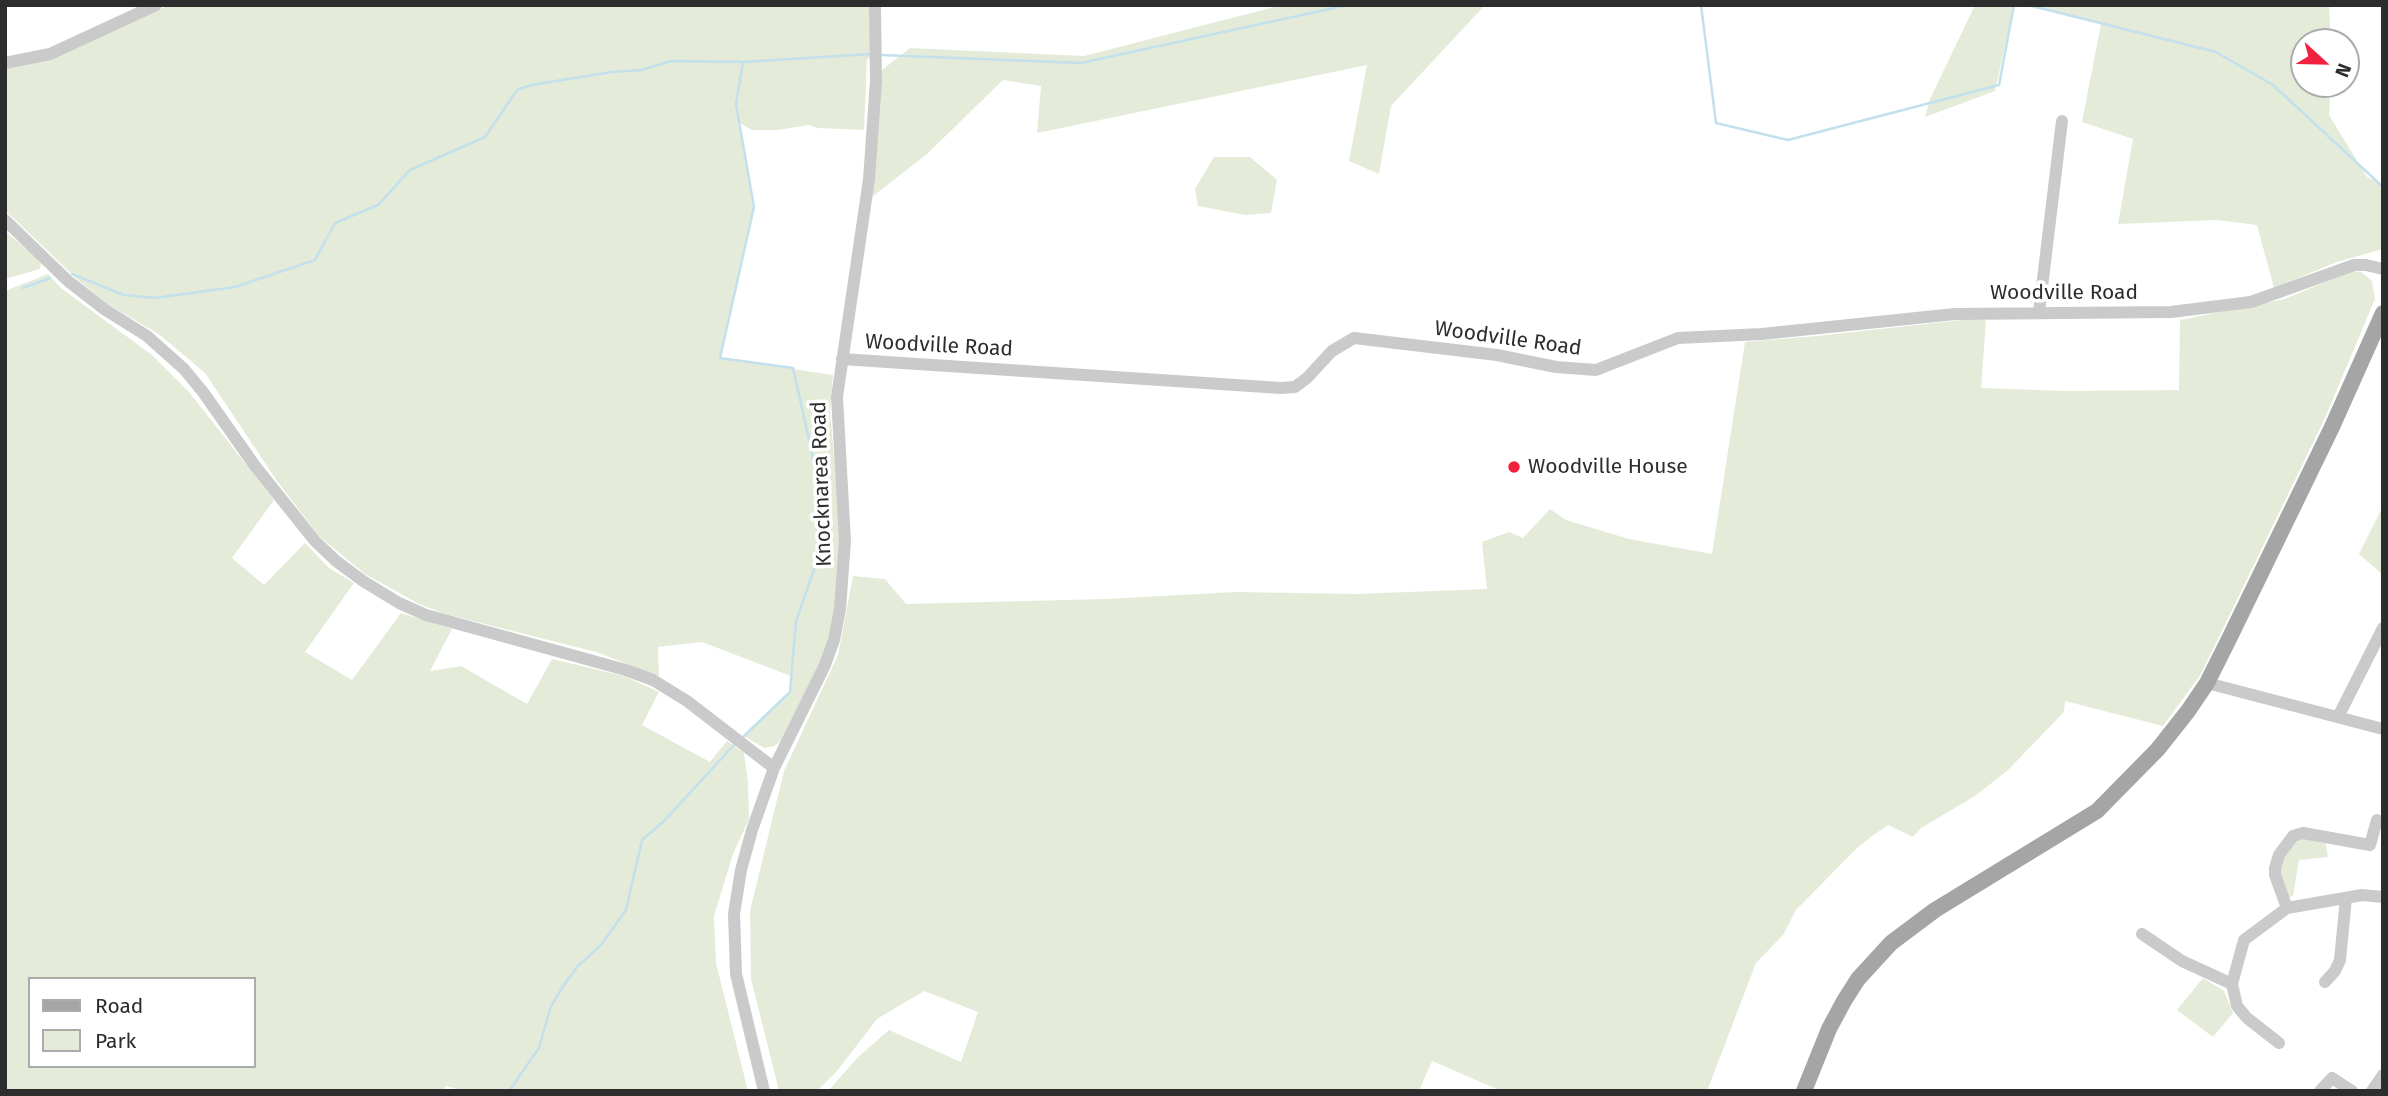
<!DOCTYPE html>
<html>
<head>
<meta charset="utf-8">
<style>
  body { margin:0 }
  #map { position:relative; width:2388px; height:1096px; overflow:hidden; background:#fff; font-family:"Fira Sans",sans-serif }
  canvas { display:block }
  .frame { position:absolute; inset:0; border:7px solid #2d2d2d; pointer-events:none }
  .legend { position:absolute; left:28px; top:977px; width:228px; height:91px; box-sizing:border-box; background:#fff; border:2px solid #ababab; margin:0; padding:9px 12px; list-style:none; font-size:21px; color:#2d2d2d }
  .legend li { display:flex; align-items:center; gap:14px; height:35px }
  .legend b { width:35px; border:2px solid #ababab }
  .north { position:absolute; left:2290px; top:28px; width:70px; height:70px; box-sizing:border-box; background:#fff; border:2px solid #ababab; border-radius:50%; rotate:112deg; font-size:19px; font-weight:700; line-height:28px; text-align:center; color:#2d2d2d }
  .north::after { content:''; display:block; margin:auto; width:24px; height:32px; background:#f1223f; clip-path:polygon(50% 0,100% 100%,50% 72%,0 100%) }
</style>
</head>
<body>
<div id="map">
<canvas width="2388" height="1096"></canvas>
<div class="frame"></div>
<ul class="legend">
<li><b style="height:9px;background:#a5a5a5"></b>Road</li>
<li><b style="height:19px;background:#e4ecd9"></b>Park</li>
</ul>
<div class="north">N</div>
</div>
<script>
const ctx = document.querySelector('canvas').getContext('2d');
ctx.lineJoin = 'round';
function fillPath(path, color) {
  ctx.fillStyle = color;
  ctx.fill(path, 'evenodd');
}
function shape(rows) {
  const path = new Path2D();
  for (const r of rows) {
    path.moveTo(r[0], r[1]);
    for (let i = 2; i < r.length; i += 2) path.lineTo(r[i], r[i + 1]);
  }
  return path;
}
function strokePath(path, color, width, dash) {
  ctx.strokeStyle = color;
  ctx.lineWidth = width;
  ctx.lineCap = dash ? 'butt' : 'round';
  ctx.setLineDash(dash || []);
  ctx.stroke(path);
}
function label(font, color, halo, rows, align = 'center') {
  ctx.font = font + ' "Fira Sans",sans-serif';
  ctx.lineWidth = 7;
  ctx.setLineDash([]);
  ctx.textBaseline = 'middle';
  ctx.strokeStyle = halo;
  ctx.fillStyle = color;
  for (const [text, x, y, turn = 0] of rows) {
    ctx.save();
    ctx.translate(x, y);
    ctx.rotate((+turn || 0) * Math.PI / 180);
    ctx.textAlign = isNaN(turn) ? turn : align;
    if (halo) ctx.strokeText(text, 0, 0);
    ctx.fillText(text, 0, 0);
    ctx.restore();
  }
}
fillPath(shape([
  [169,5,870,5,871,58,867,59,864,130,817,128,809,125,778,130,752,130,738,122,754,207,720,358,833,375,830,411,840,525,837,597,829,640,820,665,782,739,775,746,764,748,744,736,790,692,791,676,702,642,658,647,659,676,596,652,445,614,419,604,365,574,319,536,277,481,205,373,160,335,106,303,79,281,5,210,5,68,54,58],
  [1282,5,1485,5,1391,106,1379,174,1349,161,1367,65,1037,133,1041,86,1003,80,927,154,872,197,882,70,910,48,1084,56],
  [1975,5,2014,5,1995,91,1925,117,1930,99],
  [2028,5,2329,5,2331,42,2304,42,2304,84,2331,84,2329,115,2367,177,2383,184,2383,249,2337,262,2274,288,2257,225,2217,220,2118,224,2133,139,2082,122,2101,24],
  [1214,157,1250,157,1277,180,1271,213,1245,215,1198,206,1195,189],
  [5,231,37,258,41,264,40,269,5,279],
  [2351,271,2361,272,2372,281,2375,299,2325,418,2201,674,2163,726,2065,701,2064,712,2007,771,1975,796,1921,828,1913,837,1888,825,1872,836,1855,850,1796,910,1783,935,1756,963,1707,1091,1501,1091,1432,1061,1419,1091,828,1091,858,1057,889,1030,961,1062,978,1012,924,991,877,1019,837,1071,817,1091,779,1091,751,979,750,911,784,771,838,655,853,576,885,579,906,604,1106,599,1235,592,1356,594,1487,589,1482,542,1509,532,1523,538,1550,509,1566,520,1629,539,1712,554,1745,342,1817,336,1971,319,1986,320,1981,388,2066,391,2179,390,2180,320,2285,299],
  [48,274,61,288,152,355,189,392,274,500,232,558,264,585,305,543,329,568,354,583,305,652,352,680,401,613,452,629,430,671,461,666,527,704,552,659,624,676,659,692,642,725,710,762,727,741,744,753,748,783,749,819,733,854,714,916,716,963,748,1091,464,1091,446,1086,443,1091,5,1091,5,291],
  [30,979,254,979,254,1066,30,1066],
  [2383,506,2383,575,2359,554],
  [2307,838,2326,844,2328,857,2299,860,2293,896,2286,898,2279,867,2290,849,2298,839],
  [2203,978,2224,991,2233,1013,2213,1037,2177,1010]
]), '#e4ecd9');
strokePath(shape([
  [1701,5,1716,123,1788,140,1999,85,2014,5],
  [2028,5,2216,52,2273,85,2383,187],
  [881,55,1081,63,1348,5],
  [743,62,736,104,754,207,720,358,793,368,820,490,822,547,796,621,790,692,744,736],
  [72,274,124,295,155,298,235,287,315,260,335,223,378,205,410,170,485,137,517,90,531,85,612,72,642,70,671,61,743,62,871,54],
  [23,288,50,278],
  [509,1091,539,1048,551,1006,564,985,577,967,601,945,626,910,642,840,664,821,734,745]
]), '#c3e0ed', 2.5);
strokePath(shape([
  [5,63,50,54,156,5],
  [5,220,68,281,104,309,147,336,184,369,203,392,255,466,315,541,336,561,363,581,399,603,426,615,626,670,653,680,687,701,774,768],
  [2039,312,2062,121],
  [842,359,1281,388,1295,387,1307,378,1332,351,1354,338,1497,355,1556,367,1596,370,1678,338,1762,334,1955,314,2171,312,2251,302,2354,265,2366,265,2383,269],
  [2207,683,2383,729],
  [2338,717,2383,628],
  [2287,908,2275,875,2275,868,2279,855,2293,836,2303,833,2370,845,2377,820],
  [2142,934,2182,961,2232,984,2244,940,2287,908,2362,895,2383,897],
  [2325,982,2335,971,2340,960,2346,898],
  [2232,984,2237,1006,2247,1018,2279,1043],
  [764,1091,736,974,734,914,741,870,752,830,774,768,825,665,834,640,840,609,845,541,837,397,869,179,876,81,875,5],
  [2320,1091,2332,1078,2352,1091],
  [2372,1091,2383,1075]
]), '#cacaca', 12);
strokePath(shape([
  [1804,1091,1829,1029,1844,1001,1858,979,1891,943,1935,910,2097,811,2158,749,2188,711,2207,683,2229,639,2332,427,2383,313]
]), '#a5a5a5', 16);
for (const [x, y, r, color] of [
  [1514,467,7,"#f1223f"]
]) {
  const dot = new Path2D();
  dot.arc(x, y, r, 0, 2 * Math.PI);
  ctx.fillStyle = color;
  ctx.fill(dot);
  strokePath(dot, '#fff', 2.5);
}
label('21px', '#2d2d2d', '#fff', [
  ["Woodville Road",2064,293],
  ["Woodville Road",1508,339,8],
  ["Woodville Road",939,346,3],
  ["Knocknarea Road",822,484,-92]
]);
label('21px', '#2d2d2d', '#fff', [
  ["Woodville House",1528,467]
], 'left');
</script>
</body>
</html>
